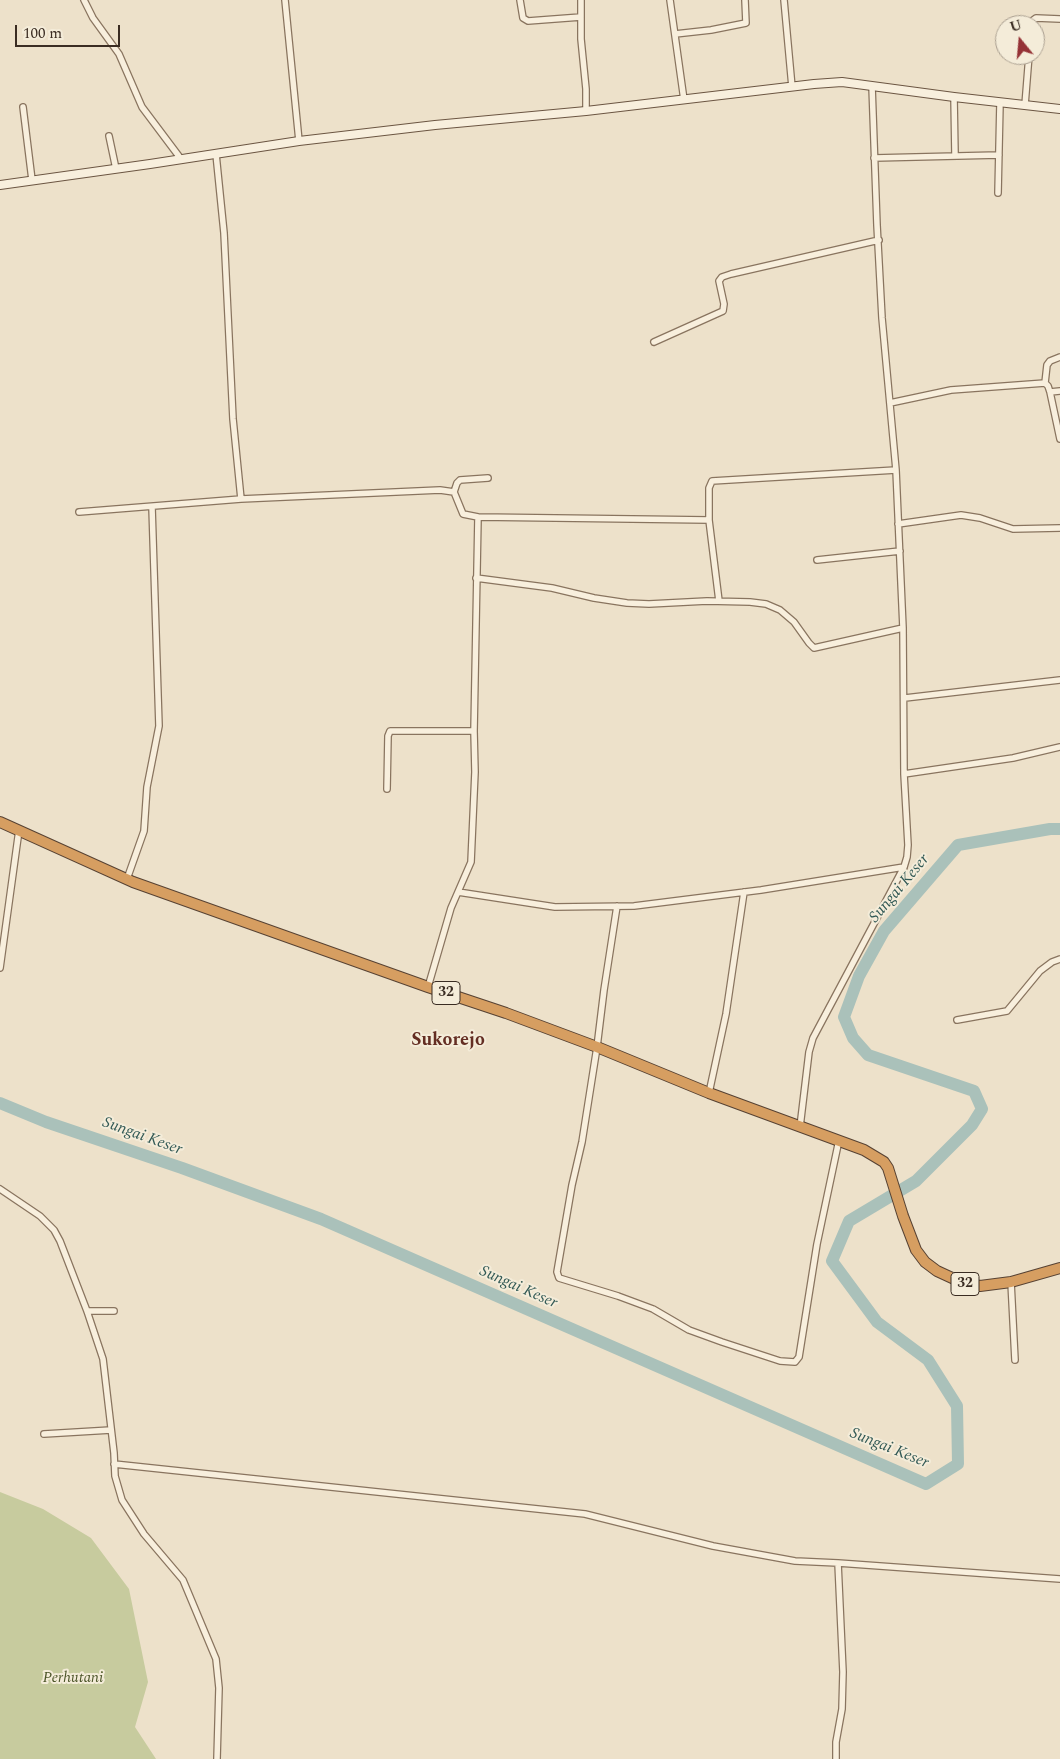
<!DOCTYPE html>
<html>
<head>
<meta charset="utf-8">
<style>
  body { margin:0 }
  #map { position:relative; width:1060px; height:1759px; overflow:hidden; background:#ede1ca; font-family:Spectral,serif }
  canvas { display:block }
  .north { position:absolute; left:995px; top:15px; width:50px; height:50px; box-sizing:border-box; background:#f4ecd9; border:1px solid #aa9f90; border-radius:50%; rotate:343deg; font-size:14px; font-weight:700; line-height:20px; text-align:center; color:#3a2c22 }
  .north::after { content:''; display:block; margin:auto; width:18px; height:22px; background:#953236; clip-path:polygon(50% 0,100% 100%,50% 72%,0 100%) }
  .scale { position:absolute; left:15px; top:25px; width:105px; height:22px; box-sizing:border-box; border:2px solid #3a2c22; border-top:0; padding-left:6px; font-size:15px; line-height:18px; white-space:nowrap; color:#3a2c22; -webkit-text-stroke:4px #f4ecd9; paint-order:stroke }
</style>
</head>
<body>
<div id="map">
<canvas width="1060" height="1759"></canvas>
<div class="north">U</div>
<div class="scale">100 m</div>
</div>
<script>
const ctx = document.querySelector('canvas').getContext('2d');
ctx.lineJoin = 'round';
function fillPath(path, color) {
  ctx.fillStyle = color;
  ctx.fill(path, 'evenodd');
}
function shape(rows) {
  const path = new Path2D();
  for (const r of rows) {
    path.moveTo(r[0], r[1]);
    for (let i = 2; i < r.length; i += 2) path.lineTo(r[i], r[i + 1]);
  }
  return path;
}
function strokePath(path, color, width, dash) {
  ctx.strokeStyle = color;
  ctx.lineWidth = width;
  ctx.lineCap = dash ? 'butt' : 'round';
  ctx.setLineDash(dash || []);
  ctx.stroke(path);
}
function label(font, color, halo, rows, align = 'center') {
  ctx.font = font + ' Spectral,serif';
  ctx.lineWidth = 4;
  ctx.setLineDash([]);
  ctx.textBaseline = 'middle';
  ctx.strokeStyle = halo;
  ctx.fillStyle = color;
  for (const [text, x, y, turn = 0] of rows) {
    ctx.save();
    ctx.translate(x, y);
    ctx.rotate((+turn || 0) * Math.PI / 180);
    ctx.textAlign = isNaN(turn) ? turn : align;
    if (halo) ctx.strokeText(text, 0, 0);
    ctx.fillText(text, 0, 0);
    ctx.restore();
  }
}
fillPath(shape([
  [0,1492,43,1509,91,1538,129,1589,148,1682,135,1727,156,1759,0,1759]
]), '#c7cb9e');
strokePath(shape([
  [0,1103,46,1122,182,1168,321,1219,926,1484,958,1464,957,1406,928,1360,877,1322,832,1261,849,1221,916,1181,972,1125,982,1109,974,1091,868,1055,853,1038,844,1017,859,976,884,931,958,845,1050,829,1060,829]
]), '#aac1ba', 12);
const street = shape([
  [84,0,93,18,119,54,142,107,181,159],
  [285,0,299,141],
  [520,0,523,18,528,21,581,17],
  [581,0,581,39,586,89,586,111],
  [670,0,684,100],
  [784,0,792,87],
  [1031,25,1032,21,1036,18,1060,19],
  [675,34,711,30,746,23,745,0],
  [954,97,955,155],
  [1025,105,1029,55],
  [23,107,32,180],
  [109,136,116,169],
  [216,154,224,233,233,419,241,499],
  [874,158,999,155],
  [998,193,1000,103],
  [654,342,723,311,724,304,719,281,722,277,731,274,879,240],
  [1045,383,1047,365,1050,361,1060,357],
  [1050,392,1060,391],
  [890,403,951,390,1045,383,1048,386,1050,392,1060,439],
  [454,492,457,483,460,480,488,478],
  [79,512,241,499,440,490,454,492,463,514,478,517],
  [898,524,961,515,980,518,1013,529,1060,528],
  [817,560,900,551],
  [476,578,552,588,594,598,627,603,649,604,707,601,750,602,766,604,780,610,794,622,809,643,814,648,903,628],
  [719,601,709,520,709,488,712,481,896,470],
  [905,698,1060,680],
  [904,774,1013,758,1060,747],
  [387,789,388,736,390,731,474,731],
  [127,879,144,831,147,787,159,726,152,507],
  [458,892,555,907,634,906,761,890,904,867],
  [617,906,604,990,597,1047,582,1142,572,1185,557,1272,559,1278,618,1296,653,1309,689,1330,722,1342,780,1361,795,1362,799,1357,817,1244,839,1140],
  [0,968,19,830],
  [428,987,451,908,471,862,475,772,474,731,478,517,709,520],
  [957,1020,1007,1011,1040,971,1052,962,1060,959],
  [709,1093,726,1014,744,892],
  [800,1127,809,1052,813,1038,904,867,907,857,908,845,904,774,903,628,896,470,882,318,877,225,872,86],
  [0,1189,40,1216,54,1230,60,1241,87,1311,103,1359,114,1453,115,1476,122,1500,144,1534,183,1580,216,1659,219,1688,217,1759],
  [1011,1282,1015,1360],
  [87,1311,114,1311],
  [44,1434,111,1430],
  [114,1464,585,1514,713,1546,795,1561,838,1563],
  [836,1759,836,1742,842,1709,843,1672,838,1563,1060,1579]
]);
const secondary = shape([
  [0,185,150,164,299,141,435,125,586,111,814,84,842,82,857,84,954,97,1060,109]
]);
const highway = shape([
  [0,822,133,882,428,987,506,1013,597,1047,709,1093,864,1150,884,1162,888,1168,903,1216,916,1250,925,1262,937,1271,963,1283,980,1286,1011,1282,1060,1268]
]);
strokePath(street, '#89745f', 8);
strokePath(secondary, '#6b5542', 10);
strokePath(highway, '#574233', 12);
strokePath(street, '#f8efdd', 5.5);
strokePath(secondary, '#f8efdd', 8);
strokePath(highway, '#d69e61', 10);
for (const [x, y, w] of [
  [446,993,28],
  [965,1284,28]
]) {
  const box = new Path2D();
  box.roundRect(x - w / 2, y - 11.5, w, 23, 4);
  ctx.fillStyle = '#f4ecd9';
  ctx.fill(box);
  strokePath(box, '#3a2c22', 1);
}
label('bold 14px', '#3a2c22', null, [
  ["32",446,993],
  ["32",965,1284]
]);
label('italic 15px', '#4c5529', '#f4ecd9', [
  ["Perhutani",73,1679]
]);
label('italic 16px', '#325955', '#f4ecd9', [
  ["Sungai Keser",900,889,-50],
  ["Sungai Keser",142,1137,20],
  ["Sungai Keser",518,1288,24],
  ["Sungai Keser",889,1449,22]
]);
label('bold 18px', '#642e23', '#f4ecd9', [
  ["Sukorejo",448,1041]
]);
</script>
</body>
</html>
